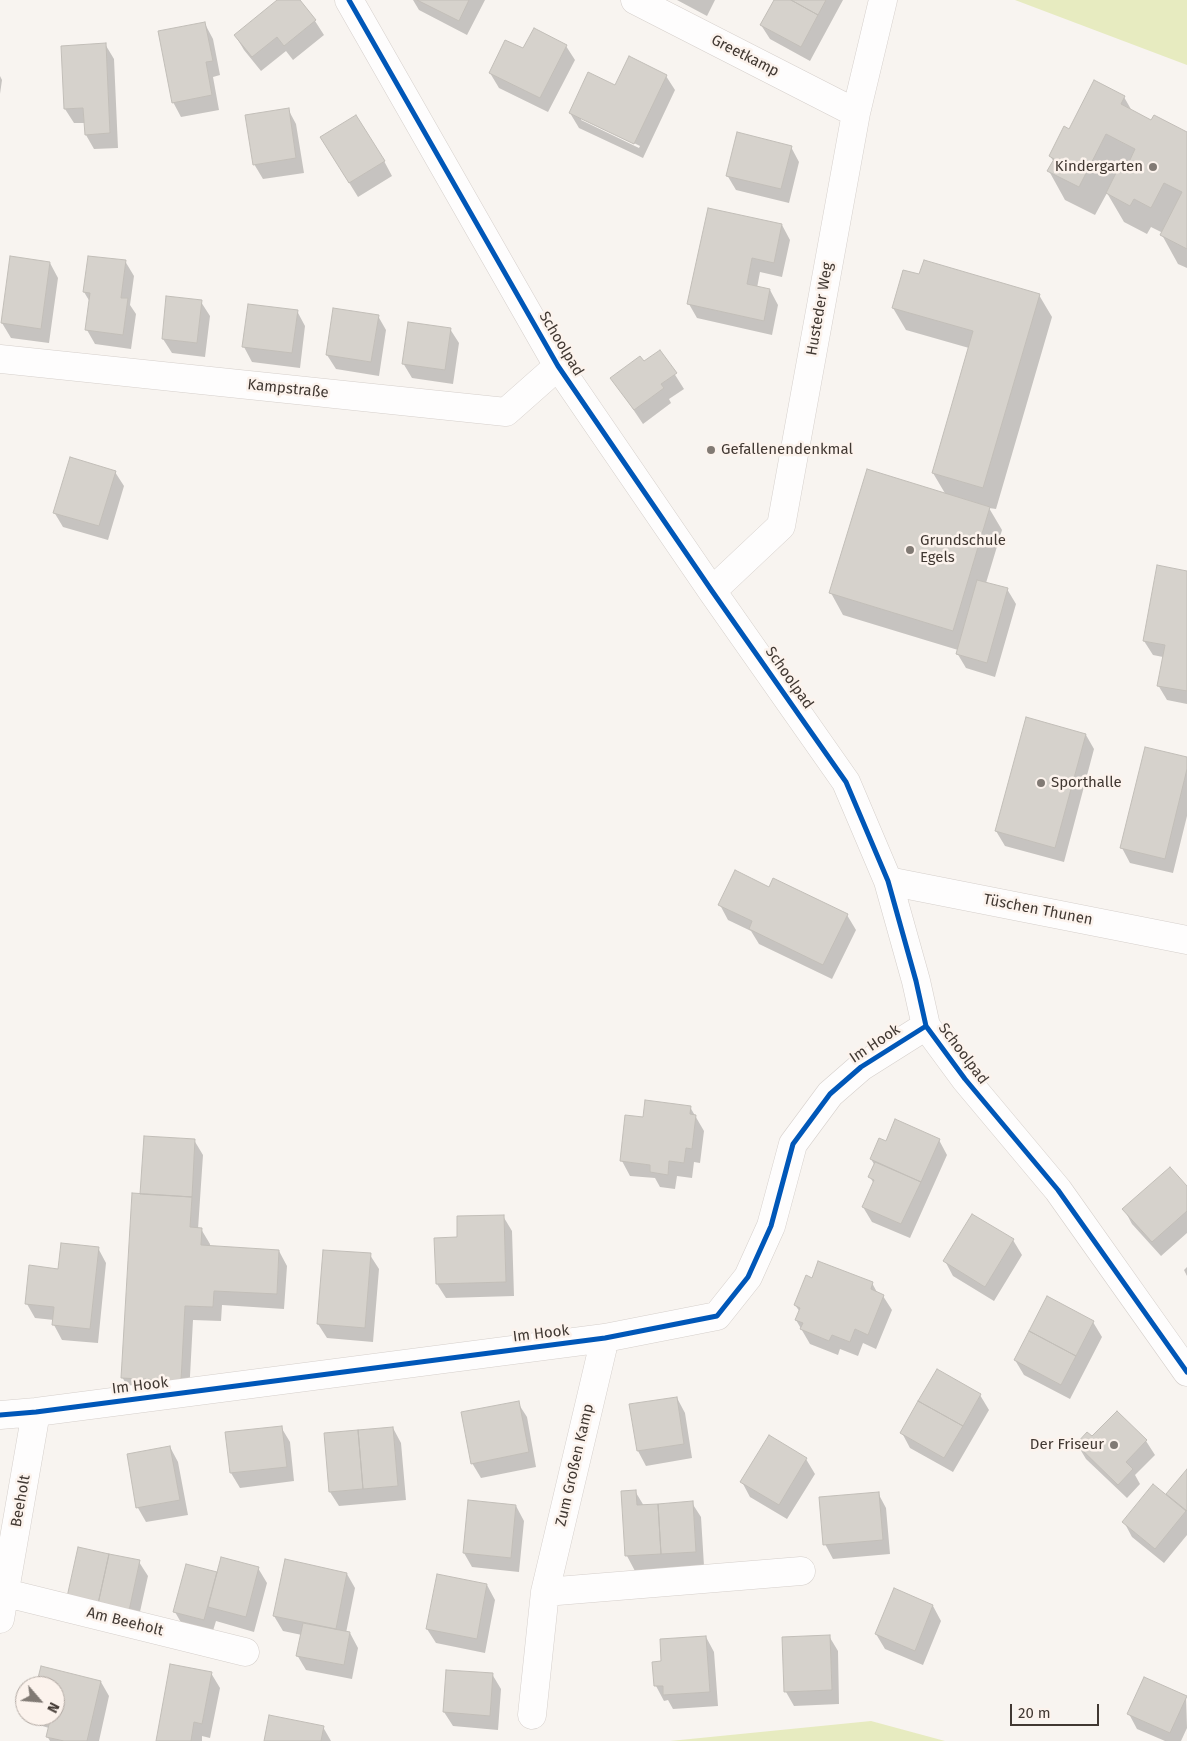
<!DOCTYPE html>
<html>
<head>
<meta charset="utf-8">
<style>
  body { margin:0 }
  #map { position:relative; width:1187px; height:1741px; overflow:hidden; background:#f8f4f0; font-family:"Fira Sans",sans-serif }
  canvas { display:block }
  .north { position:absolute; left:15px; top:1676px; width:50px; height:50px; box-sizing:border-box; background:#fcf3ed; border:1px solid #b1a8a2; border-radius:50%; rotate:117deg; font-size:14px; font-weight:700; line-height:20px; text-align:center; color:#413832 }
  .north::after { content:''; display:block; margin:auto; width:18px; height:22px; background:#817a74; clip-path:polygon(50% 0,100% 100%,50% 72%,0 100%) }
  .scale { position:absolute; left:1010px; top:1704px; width:89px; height:22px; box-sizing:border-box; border:2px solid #413832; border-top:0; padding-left:6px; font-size:15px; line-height:18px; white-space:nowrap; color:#413832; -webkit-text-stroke:4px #fcf3ed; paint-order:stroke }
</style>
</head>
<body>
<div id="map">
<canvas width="1187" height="1741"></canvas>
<div class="north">N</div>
<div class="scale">20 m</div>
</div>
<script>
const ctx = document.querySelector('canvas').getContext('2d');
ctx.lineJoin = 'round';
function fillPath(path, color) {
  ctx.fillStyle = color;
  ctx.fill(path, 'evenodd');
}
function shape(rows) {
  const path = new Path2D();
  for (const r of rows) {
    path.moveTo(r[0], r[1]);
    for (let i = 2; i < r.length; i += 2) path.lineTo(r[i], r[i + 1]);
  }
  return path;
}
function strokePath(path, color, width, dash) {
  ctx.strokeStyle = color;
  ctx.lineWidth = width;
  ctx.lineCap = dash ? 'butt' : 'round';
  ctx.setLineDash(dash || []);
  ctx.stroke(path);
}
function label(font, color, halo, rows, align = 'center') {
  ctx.font = font + ' "Fira Sans",sans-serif';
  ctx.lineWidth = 5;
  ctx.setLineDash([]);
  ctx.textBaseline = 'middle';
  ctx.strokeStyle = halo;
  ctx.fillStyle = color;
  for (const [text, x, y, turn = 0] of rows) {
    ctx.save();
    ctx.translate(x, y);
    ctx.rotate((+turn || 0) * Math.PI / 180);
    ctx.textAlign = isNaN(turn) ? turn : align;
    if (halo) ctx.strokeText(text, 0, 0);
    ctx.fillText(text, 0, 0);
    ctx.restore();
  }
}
fillPath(shape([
  [1015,0,1187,0,1187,65],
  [871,1721,945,1741,670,1741]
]), '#e7ebc0');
fillPath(shape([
  [279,0,299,0,315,21,324,35,293,60,286,51,261,71,244,50,235,35],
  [413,0,485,0,467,35,419,10],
  [677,0,715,0,707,16],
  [775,0,843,0,810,61,770,39,761,25],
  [205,24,213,39,220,75,213,77,219,110,181,117,173,102],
  [105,44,114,59,118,148,94,149,86,135,85,123,74,123,65,109],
  [566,46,575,60,548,112,499,88,490,73,524,50],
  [0,76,2,80,0,94],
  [666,76,675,90,643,158,579,128,570,113,616,87],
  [581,117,640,146,639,148,581,120],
  [1124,97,1132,111,1152,121,1187,133,1187,268,1178,264,1162,235,1163,233,1151,227,1147,234,1124,222,1107,193,1095,215,1065,200,1049,171,1054,162,1050,156,1070,131],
  [288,109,296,124,304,173,263,179,254,164],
  [791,147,799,162,789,203,736,190,727,175],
  [330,152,384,161,392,176,358,197],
  [782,225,790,240,782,277,760,272,757,288,770,290,778,305,772,335,697,318,689,304],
  [125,261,134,276,130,305,136,314,131,349,95,344,87,330,90,302,84,292],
  [50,263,58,278,49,343,11,338,2,323],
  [920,276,1039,295,1052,317,996,509,989,508,1002,530,986,583,1007,589,1016,604,995,677,966,668,957,653,958,650,843,615,831,593,946,495,933,473,969,348,906,330,893,308],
  [201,302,210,316,205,357,172,353,163,339],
  [297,311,305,326,300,368,252,362,244,347],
  [378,316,386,330,379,376,336,369,327,355],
  [450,329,459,343,453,384,412,378,403,363],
  [660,351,684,389,669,399,671,403,643,424,612,378,644,363],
  [115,472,124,486,108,540,63,527,54,512],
  [1187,572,1187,704,1167,700,1158,685,1163,657,1153,655,1144,641],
  [1086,735,1094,749,1064,862,1005,846,996,831],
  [1187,759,1187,816,1173,873,1130,863,1122,848],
  [770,888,847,915,856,930,832,979,759,944,751,931,728,920,720,905],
  [690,1107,704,1131,700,1163,694,1162,692,1178,677,1176,675,1189,660,1187,655,1178,630,1176,622,1161],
  [194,1140,203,1155,198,1229,201,1229,210,1244,210,1247,279,1251,287,1266,284,1309,222,1305,221,1321,193,1320,189,1395,131,1392,122,1377,142,1195],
  [939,1140,947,1155,910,1238,872,1222,863,1207,874,1184,870,1177,875,1166,871,1159,887,1143],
  [1187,1188,1187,1233,1161,1256,1132,1224,1124,1209],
  [503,1216,512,1231,514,1296,446,1298,437,1284,458,1238],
  [1013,1240,1022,1255,994,1301,953,1276,945,1261],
  [98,1248,106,1263,98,1343,62,1340,54,1325,54,1320,35,1318,27,1304,59,1270],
  [370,1255,379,1269,373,1342,327,1338,318,1324],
  [1187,1267,1187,1276,1184,1270],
  [813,1279,872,1283,878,1294,883,1296,892,1310,876,1349,863,1343,858,1356,840,1349,838,1355,810,1344,796,1320,800,1312,795,1305],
  [1093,1322,1102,1337,1070,1399,1024,1375,1015,1360],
  [980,1395,989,1410,953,1472,910,1448,902,1433],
  [677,1398,685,1413,692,1458,646,1466,638,1451,631,1406],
  [518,1403,527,1417,536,1467,481,1478,472,1463],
  [281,1427,290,1442,294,1481,240,1488,231,1473],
  [393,1428,401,1443,406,1500,339,1506,330,1492],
  [769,1437,806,1459,815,1474,787,1519,750,1497,742,1482],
  [1146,1441,1155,1455,1135,1475,1140,1484,1127,1498,1086,1459,1077,1444],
  [170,1447,178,1462,188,1515,146,1522,138,1508,128,1455],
  [1187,1471,1187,1535,1164,1563,1132,1537,1124,1522,1166,1496],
  [635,1491,644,1506,692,1503,701,1517,704,1566,635,1571,627,1556,623,1492],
  [878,1493,886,1508,890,1554,833,1559,825,1544],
  [516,1506,524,1521,519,1572,472,1567,464,1553],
  [285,1561,347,1574,355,1588,346,1633,350,1633,358,1648,352,1679,306,1670,297,1655,302,1635,283,1631,274,1616],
  [139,1562,148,1576,137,1625,77,1612],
  [187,1565,218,1573,258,1568,267,1583,254,1632,216,1621,212,1634,183,1626,175,1612],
  [487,1585,495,1600,485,1653,436,1643,427,1629],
  [933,1606,941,1621,923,1665,885,1649,876,1634],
  [829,1636,838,1651,839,1704,794,1706,786,1692],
  [706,1637,714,1652,718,1706,673,1709,668,1700,664,1701,656,1686,654,1663,662,1662],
  [211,1673,220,1688,210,1738,202,1736,202,1741,157,1741],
  [492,1674,501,1689,498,1730,453,1726,444,1712],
  [101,1682,109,1696,99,1741,50,1741,47,1736,49,1728,39,1725,34,1716,55,1716,55,1686,37,1686],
  [1186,1697,1187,1728,1181,1741,1165,1741,1137,1729,1129,1714],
  [323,1727,331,1741,265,1741]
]), '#0003');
const building = shape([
  [277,0,300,0,316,20,284,46,277,37,252,57,234,35,277,0],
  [417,0,469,0,459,21,417,0],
  [774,0,791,0,818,15,801,47,760,25,774,0],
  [791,0,826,0,818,15,791,0],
  [205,22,213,61,206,62,212,95,172,103,158,31,205,22],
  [534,28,567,45,540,98,489,73,505,40,523,48,534,28],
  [106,43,110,133,85,135,83,108,64,109,61,46,106,43],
  [629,56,667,75,634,144,569,113,588,72,615,85,629,56],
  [1094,80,1125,96,1121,104,1151,120,1154,115,1187,132,1187,249,1160,235,1182,192,1164,183,1151,208,1134,199,1130,206,1106,193,1123,159,1129,162,1135,149,1106,134,1079,187,1047,171,1054,159,1049,156,1064,126,1069,129,1094,80],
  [289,108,296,158,253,165,245,115,289,108],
  [356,115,385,161,349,183,320,137,356,115],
  [737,132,792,146,781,189,726,176,737,132],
  [708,208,782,224,774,263,752,258,747,284,770,289,764,321,687,304,708,208],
  [10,256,50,262,41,329,1,323,10,256],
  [88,256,126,260,121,298,128,298,123,335,85,330,90,293,83,292,88,256],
  [924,260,1040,294,983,488,932,473,973,331,892,308,903,270,919,274,924,260],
  [166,296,202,300,197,343,162,339,166,296],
  [248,304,298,310,292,353,242,347,248,304],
  [333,308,379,315,371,362,326,355,333,308],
  [408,322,451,328,445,370,402,364,408,322],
  [660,350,677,373,661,384,664,388,634,410,610,378,640,356,644,361,660,350],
  [70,457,116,471,99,526,53,513,70,457],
  [867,469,990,507,953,631,829,593,867,469],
  [1157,565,1187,571,1187,691,1157,686,1165,645,1143,641,1157,565],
  [977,580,1008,588,987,663,956,654,977,580],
  [1026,717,1086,734,1055,848,995,831,1026,717],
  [1145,747,1187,757,1187,769,1165,859,1120,848,1145,747],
  [735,870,769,887,773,878,848,914,823,965,749,929,752,921,718,905,735,870],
  [645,1100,691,1106,690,1114,696,1115,692,1149,686,1148,684,1163,669,1161,668,1175,650,1172,650,1165,620,1161,625,1115,643,1117,645,1100],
  [895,1119,940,1139,921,1182,870,1159,879,1138,886,1141,895,1119],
  [144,1136,195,1139,192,1197,140,1194,144,1136],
  [875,1162,921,1182,901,1224,862,1207,874,1180,868,1177,875,1162],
  [1170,1167,1187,1186,1187,1211,1152,1242,1122,1209,1170,1167],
  [132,1193,192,1197,190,1227,202,1228,201,1245,279,1250,277,1294,214,1291,213,1307,185,1306,181,1381,121,1378,132,1193],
  [972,1214,1014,1239,985,1287,943,1261,972,1214],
  [504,1215,506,1282,436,1284,434,1238,457,1237,457,1216,504,1215],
  [61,1243,99,1247,90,1329,52,1325,54,1307,25,1304,29,1265,58,1269,61,1243],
  [323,1250,371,1253,365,1328,317,1324,323,1250],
  [818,1261,873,1282,871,1289,884,1295,868,1335,855,1329,850,1342,832,1335,829,1341,800,1329,803,1323,795,1320,800,1308,794,1305,806,1275,812,1278,818,1261],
  [1047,1296,1094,1321,1076,1356,1029,1331,1047,1296],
  [1029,1331,1076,1356,1061,1385,1014,1360,1029,1331],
  [937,1369,981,1394,963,1426,918,1401,937,1369],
  [677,1397,684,1444,637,1451,629,1404,677,1397],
  [519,1401,529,1452,471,1464,461,1412,519,1401],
  [918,1401,963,1426,944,1458,900,1433,918,1401],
  [1117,1411,1147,1440,1126,1462,1133,1469,1118,1485,1076,1444,1087,1432,1092,1436,1117,1411],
  [282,1426,287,1467,230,1473,225,1432,282,1426],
  [393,1427,398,1486,363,1489,358,1430,393,1427],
  [358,1430,363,1489,329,1492,324,1433,358,1430],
  [769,1435,807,1458,779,1505,740,1482,769,1435],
  [170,1446,180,1500,136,1508,127,1454,170,1446],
  [1187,1469,1187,1511,1166,1494,1187,1469],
  [1153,1484,1186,1511,1155,1549,1122,1522,1153,1484],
  [636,1490,637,1505,658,1504,661,1554,625,1556,621,1491,636,1490],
  [879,1492,883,1540,823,1545,819,1497,879,1492],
  [468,1500,516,1505,511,1558,463,1553,468,1500],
  [693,1501,696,1552,661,1554,658,1504,693,1501],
  [78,1547,109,1554,98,1604,67,1597,78,1547],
  [109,1554,140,1560,129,1611,98,1604,109,1554],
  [221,1557,259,1567,246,1617,208,1607,221,1557],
  [285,1559,347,1573,336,1629,273,1616,285,1559],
  [186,1564,217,1572,204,1620,173,1612,186,1564],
  [437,1574,487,1584,477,1639,426,1629,437,1574],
  [894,1588,933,1605,915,1651,875,1634,894,1588],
  [303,1623,350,1632,344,1665,296,1656,303,1623],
  [830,1635,832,1690,784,1692,782,1637,830,1635],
  [706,1636,710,1692,663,1695,663,1686,654,1686,652,1662,661,1661,660,1639,706,1636],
  [170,1664,212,1672,202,1724,194,1722,191,1741,156,1741,170,1664],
  [41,1666,101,1681,87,1741,64,1741,46,1737,51,1716,55,1716,55,1686,36,1686,41,1666],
  [446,1670,493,1673,490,1716,443,1712,446,1670],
  [1144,1677,1187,1696,1170,1733,1127,1714,1144,1677],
  [269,1715,324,1726,321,1741,264,1741,269,1715]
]);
fillPath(building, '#d6d2cc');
strokePath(building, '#c2beb8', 1);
const minor = shape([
  [349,0,558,366,712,591,846,782,888,881,916,981,926,1026,965,1079,1058,1190,1187,1372],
  [635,0,856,113],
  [0,359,506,412,558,366],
  [712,591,781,526,856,113,883,0],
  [888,881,1187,940],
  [0,1415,36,1412,605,1338,717,1316,748,1277,771,1226,793,1144,830,1094,861,1067,926,1026],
  [545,1592,801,1571],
  [6,1593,245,1652],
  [0,1619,36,1412],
  [532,1715,545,1592,605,1338]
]);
strokePath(minor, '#d5cfcb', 29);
strokePath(minor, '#fefdfd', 28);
strokePath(shape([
  [349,0,558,366,712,591,846,782,888,881,916,981,926,1026,965,1079,1058,1190,1187,1372],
  [0,1415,36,1412,605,1338,717,1316,748,1277,771,1226,793,1144,830,1094,861,1067,926,1026]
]), '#0057b8', 5);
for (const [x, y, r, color] of [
  [1153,167,5,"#817a74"],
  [711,450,5,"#817a74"],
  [910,550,5,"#817a74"],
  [1041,783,5,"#817a74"],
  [1114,1445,5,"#817a74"]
]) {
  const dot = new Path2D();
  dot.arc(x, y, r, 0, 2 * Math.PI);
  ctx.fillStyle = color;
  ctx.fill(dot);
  strokePath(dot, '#fcf3ed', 2);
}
label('15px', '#413832', '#fcf3ed', [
  ["Greetkamp",745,56,27],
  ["Husteder Weg",820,309,-80],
  ["Schoolpad",561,344,59],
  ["Kampstraße",288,389,6],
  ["Schoolpad",789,678,55],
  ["Tüschen Thunen",1038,910,11],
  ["Im Hook",875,1044,-34],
  ["Schoolpad",963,1054,53],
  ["Im Hook",541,1334,-7],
  ["Im Hook",140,1386,-7],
  ["Zum Großen Kamp",575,1465,-77],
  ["Beeholt",21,1501,-80],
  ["Am Beeholt",125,1622,14]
]);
label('15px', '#413832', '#fcf3ed', [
  ["Kindergarten",1143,167,"right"],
  ["Gefallenendenkmal",721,450],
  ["Grundschule",920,541],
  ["Egels",920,558],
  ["Sporthalle",1051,783],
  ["Der Friseur",1104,1445,"right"]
], 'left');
</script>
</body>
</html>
